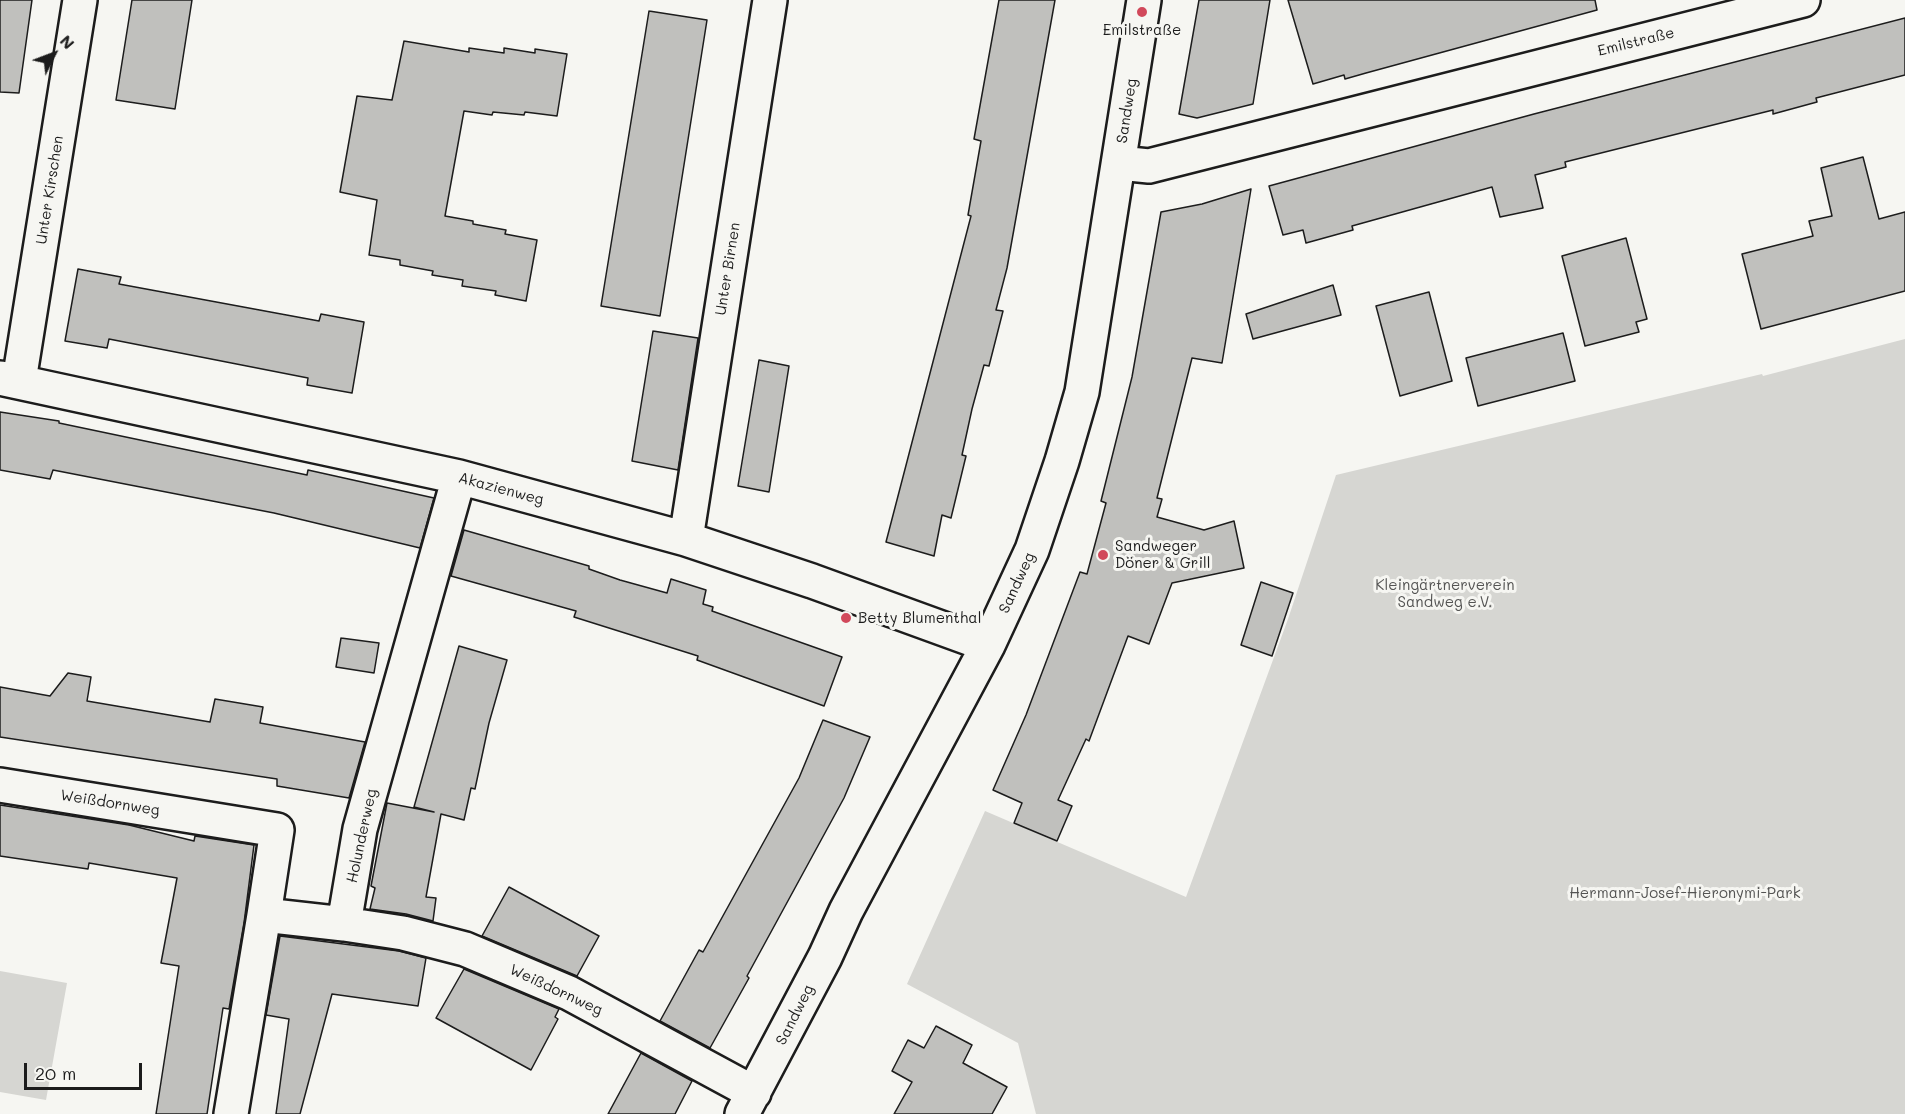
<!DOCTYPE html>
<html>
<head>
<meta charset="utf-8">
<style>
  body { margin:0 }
  #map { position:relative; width:1905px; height:1114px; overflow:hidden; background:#f6f6f2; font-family:Mali,sans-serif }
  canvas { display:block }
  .north { position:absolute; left:24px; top:24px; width:60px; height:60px; -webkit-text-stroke:4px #f6f6f2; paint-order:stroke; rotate:48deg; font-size:16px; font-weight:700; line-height:24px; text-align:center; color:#1c1c1c }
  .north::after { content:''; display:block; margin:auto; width:21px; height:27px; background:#1c1c1c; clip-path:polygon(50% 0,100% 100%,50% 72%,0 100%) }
  .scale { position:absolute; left:24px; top:1063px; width:118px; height:27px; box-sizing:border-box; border:3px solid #1c1c1c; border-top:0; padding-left:8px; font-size:18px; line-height:21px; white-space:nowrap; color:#1c1c1c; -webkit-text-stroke:4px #f6f6f2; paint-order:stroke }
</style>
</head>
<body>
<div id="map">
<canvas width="1905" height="1114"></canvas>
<div class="north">N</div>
<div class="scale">20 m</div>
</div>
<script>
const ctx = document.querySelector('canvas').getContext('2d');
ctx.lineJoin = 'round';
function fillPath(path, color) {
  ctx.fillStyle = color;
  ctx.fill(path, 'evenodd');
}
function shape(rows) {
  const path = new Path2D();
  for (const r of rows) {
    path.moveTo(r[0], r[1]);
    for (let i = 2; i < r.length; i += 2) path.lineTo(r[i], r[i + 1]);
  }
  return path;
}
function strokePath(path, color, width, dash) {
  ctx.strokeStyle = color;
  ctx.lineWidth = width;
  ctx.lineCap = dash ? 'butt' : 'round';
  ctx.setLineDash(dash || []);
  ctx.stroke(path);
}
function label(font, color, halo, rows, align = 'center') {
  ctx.font = font + ' Mali,sans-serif';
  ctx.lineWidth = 6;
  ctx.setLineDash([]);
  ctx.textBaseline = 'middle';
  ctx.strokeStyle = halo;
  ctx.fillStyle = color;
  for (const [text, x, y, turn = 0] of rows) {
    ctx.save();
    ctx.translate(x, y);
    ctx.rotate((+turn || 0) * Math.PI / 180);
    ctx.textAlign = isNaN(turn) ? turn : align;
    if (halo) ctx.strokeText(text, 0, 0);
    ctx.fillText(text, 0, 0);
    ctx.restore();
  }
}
fillPath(shape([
  [1905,339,1905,1114,1036,1114,1018,1043,907,984,985,811,1186,897,1288,619,1336,475,1762,374,1763,376],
  [0,971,67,983,46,1100,0,1092]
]), '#d6d6d2');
const building = shape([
  [0,0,32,0,19,93,0,92,0,0],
  [132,0,192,0,175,109,116,100,132,0],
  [999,0,1055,0,1007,268,996,310,1003,311,989,366,984,365,972,409,962,455,966,456,951,518,942,515,934,556,886,542,971,216,968,215,981,141,974,139,999,0],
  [1199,0,1270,0,1253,104,1197,118,1179,114,1199,0],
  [1288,0,1595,0,1597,10,1366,73,1345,79,1344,75,1313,84,1288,0],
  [649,11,707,20,660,316,601,306,649,11],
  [1905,18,1905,75,1816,98,1817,102,1773,114,1773,110,1565,162,1566,167,1535,175,1543,208,1500,217,1492,187,1352,226,1353,230,1306,243,1303,230,1283,235,1269,186,1534,114,1905,18],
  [404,41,469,52,469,48,504,53,504,48,535,53,535,49,567,54,557,116,525,112,524,115,493,112,492,115,464,111,445,216,473,221,473,224,506,230,505,234,537,240,526,301,495,295,496,291,462,286,463,280,432,275,433,271,400,265,400,260,369,255,377,200,340,192,357,96,392,100,404,41],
  [1863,157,1879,219,1905,212,1905,291,1761,329,1742,254,1813,236,1809,221,1832,216,1821,168,1863,157],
  [1251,189,1222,363,1192,358,1157,498,1162,499,1157,517,1204,530,1234,521,1244,568,1172,583,1149,644,1128,636,1089,741,1086,739,1058,800,1072,806,1057,841,1014,823,1022,803,993,790,1026,715,1080,572,1087,574,1106,503,1101,501,1132,377,1161,212,1202,204,1251,189],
  [1626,238,1647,319,1636,322,1639,332,1585,346,1562,256,1626,238],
  [78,269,121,277,119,284,319,321,321,314,364,322,352,393,307,385,308,378,109,339,107,348,65,341,78,269],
  [1333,285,1341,315,1253,339,1246,314,1333,285],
  [1429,292,1452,381,1400,396,1376,306,1429,292],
  [653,331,698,338,678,470,632,461,653,331],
  [1563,333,1575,381,1478,406,1466,358,1563,333],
  [759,360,789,366,769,492,738,486,759,360],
  [0,412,59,421,59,423,307,475,308,470,434,498,420,548,274,513,53,470,50,479,0,470,0,412],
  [464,530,589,566,589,569,620,580,667,593,671,579,706,590,703,604,713,607,712,611,842,657,824,706,697,660,698,656,574,617,576,611,451,576,464,530],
  [1261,582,1293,593,1272,656,1241,645,1261,582],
  [341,638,379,643,374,673,336,667,341,638],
  [459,646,507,660,489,723,475,789,471,788,464,820,441,814,426,897,436,898,433,921,406,914,370,909,375,888,371,886,387,803,434,812,414,807,459,646],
  [68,673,91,677,87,701,210,722,215,699,263,707,260,723,365,742,349,798,277,786,277,779,0,737,0,687,50,696,68,673],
  [823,720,870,737,844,798,747,976,749,978,710,1048,660,1021,699,950,703,952,799,778,823,720],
  [0,805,129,825,194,841,195,836,254,845,244,923,229,1009,223,1008,207,1114,156,1114,179,966,161,963,177,878,89,863,88,869,0,856,0,805],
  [509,887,599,936,577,976,482,936,509,887],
  [280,936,399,951,426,958,418,1006,332,994,300,1114,276,1114,289,1019,266,1015,280,936],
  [464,969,559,1009,555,1017,558,1019,531,1070,436,1018,464,969],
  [936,1026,972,1045,963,1063,1007,1087,992,1114,894,1114,912,1082,892,1071,908,1040,924,1048,936,1026],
  [641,1053,692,1081,675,1114,608,1114,641,1053]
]);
fillPath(building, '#c0c0bd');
strokePath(building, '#1c1c1c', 1.5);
const minor = shape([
  [1119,163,1149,166,1803,0],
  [0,378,459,477,686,539,812,581,988,645],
  [19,381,80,0],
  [686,539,770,0],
  [0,785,277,830,264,915],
  [344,924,403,933,465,949,569,993,754,1093],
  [231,1114,264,915,344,924,360,829,459,477],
  [742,1114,825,957,846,911,988,645,1032,550,1062,461,1082,392,1144,0]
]);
strokePath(minor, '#1c1c1c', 38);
strokePath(minor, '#f6f6f2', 33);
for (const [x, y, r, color] of [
  [1142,12,6,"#d1495b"],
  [1103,555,6,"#d1495b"],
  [846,618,6,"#d1495b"]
]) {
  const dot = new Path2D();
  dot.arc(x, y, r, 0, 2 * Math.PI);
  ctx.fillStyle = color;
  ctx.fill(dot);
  strokePath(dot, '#f6f6f2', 2);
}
label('15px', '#1c1c1c', '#f6f6f2', [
  ["Emilstraße",1142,30,"center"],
  ["Sandweger",1115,546],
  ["Döner & Grill",1115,563],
  ["Betty Blumenthal",858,618]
], 'left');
label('15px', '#1c1c1c', '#f6f6f2', [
  ["Emilstraße",1636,42,-14],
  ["Sandweg",1127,111,-81],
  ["Unter Kirschen",50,190,-81],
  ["Unter Birnen",728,269,-81],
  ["Akazienweg",501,489,15],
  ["Sandweg",1017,583,-65],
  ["Weißdornweg",110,803,9],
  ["Holunderweg",362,836,-78],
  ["Weißdornweg",556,990,25],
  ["Sandweg",795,1015,-63]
]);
label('15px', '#545453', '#f6f6f2', [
  ["Kleingärtnerverein",1445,585],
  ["Sandweg e.V.",1445,602],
  ["Hermann-Josef-Hieronymi-Park",1685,893]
]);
</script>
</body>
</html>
